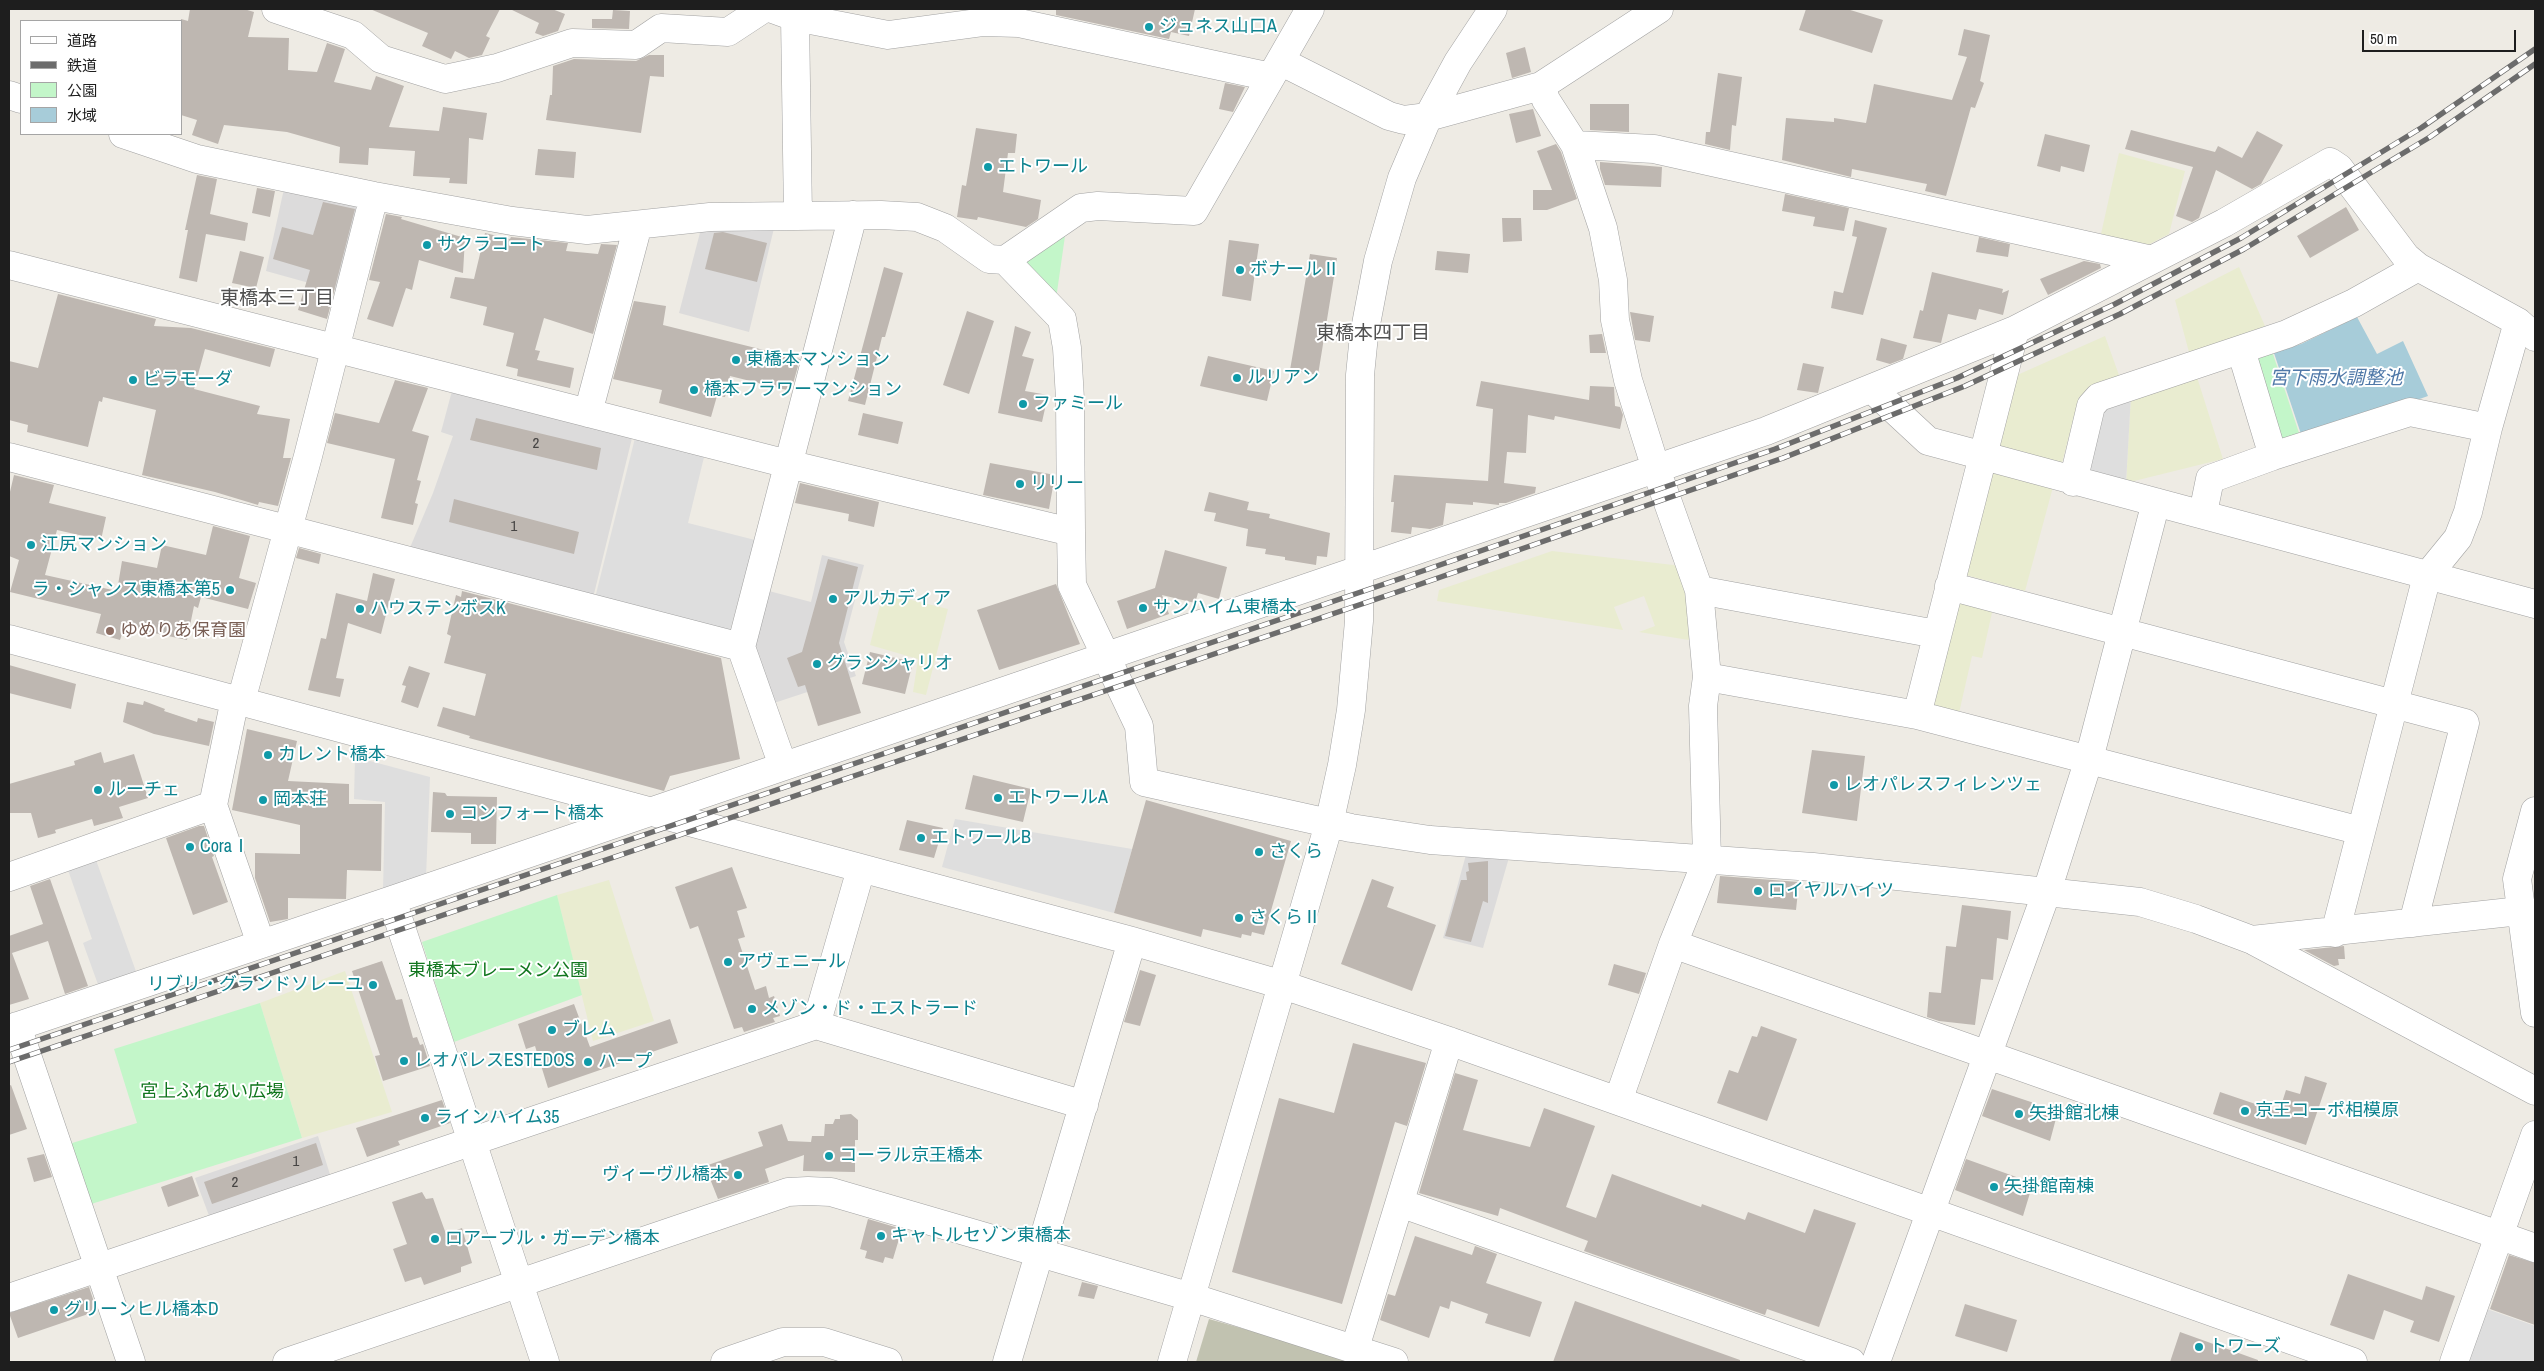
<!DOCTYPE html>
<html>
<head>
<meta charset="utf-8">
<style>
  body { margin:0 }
  #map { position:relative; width:2544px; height:1371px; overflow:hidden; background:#eeebe4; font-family:"Archivo Narrow","Noto Sans JP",sans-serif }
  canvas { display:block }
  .frame { position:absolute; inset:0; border:10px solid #1e1e1e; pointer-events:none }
  .legend { position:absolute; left:20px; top:20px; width:162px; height:115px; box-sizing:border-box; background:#fff; border:1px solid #a5a5a5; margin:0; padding:6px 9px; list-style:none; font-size:15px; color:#1e1e1e }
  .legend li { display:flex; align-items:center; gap:10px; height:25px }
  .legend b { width:25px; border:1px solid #a5a5a5 }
  .scale { position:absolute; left:2362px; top:30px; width:154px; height:22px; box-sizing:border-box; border:2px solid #1e1e1e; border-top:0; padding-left:6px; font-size:15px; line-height:18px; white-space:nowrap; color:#1e1e1e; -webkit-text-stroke:4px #fff; paint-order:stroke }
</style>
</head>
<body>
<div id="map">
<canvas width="2544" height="1371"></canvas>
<div class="frame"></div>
<ul class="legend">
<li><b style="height:6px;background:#fff"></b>道路</li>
<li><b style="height:6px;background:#6c6c6c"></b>鉄道</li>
<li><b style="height:14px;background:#c3f6c9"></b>公園</li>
<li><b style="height:14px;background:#a7ccd9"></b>水域</li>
</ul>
<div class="scale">50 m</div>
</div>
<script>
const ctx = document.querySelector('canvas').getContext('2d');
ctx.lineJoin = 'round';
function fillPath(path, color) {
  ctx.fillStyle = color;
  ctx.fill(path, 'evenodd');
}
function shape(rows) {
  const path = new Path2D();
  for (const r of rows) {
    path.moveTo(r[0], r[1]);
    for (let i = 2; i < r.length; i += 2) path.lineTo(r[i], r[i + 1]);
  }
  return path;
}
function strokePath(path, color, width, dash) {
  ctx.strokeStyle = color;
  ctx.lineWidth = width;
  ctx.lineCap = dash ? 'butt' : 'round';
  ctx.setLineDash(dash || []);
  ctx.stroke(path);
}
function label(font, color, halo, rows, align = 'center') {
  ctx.font = font + ' "Archivo Narrow","Noto Sans JP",sans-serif';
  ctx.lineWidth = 4;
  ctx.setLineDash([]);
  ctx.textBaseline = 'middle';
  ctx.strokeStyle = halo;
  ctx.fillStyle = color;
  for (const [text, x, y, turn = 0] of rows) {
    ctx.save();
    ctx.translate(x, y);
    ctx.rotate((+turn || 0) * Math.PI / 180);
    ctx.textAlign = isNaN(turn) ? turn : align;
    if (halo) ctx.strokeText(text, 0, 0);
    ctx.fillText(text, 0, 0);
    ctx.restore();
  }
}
fillPath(shape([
  [285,184,361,207,338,291,266,271],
  [775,224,749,332,679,313,702,225],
  [453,387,633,434,593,598,409,550,433,493,453,436,441,432],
  [822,555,864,565,844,642,856,676,771,704,752,648,765,590,811,602],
  [1467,851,1510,854,1483,948,1443,938],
  [318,1136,332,1181,211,1221,195,1178]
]), '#dcdbdb');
fillPath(shape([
  [1209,1319,1350,1359,1359,1362,1196,1362]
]), '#c1c2b0');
fillPath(shape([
  [2119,153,2185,171,2169,234,2138,250,2099,243],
  [2239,267,2265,326,2190,356,2175,300],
  [2105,336,2120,378,2079,397,2062,463,1991,446,2015,376],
  [2196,374,2223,459,2126,483,2131,395],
  [1994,469,2053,487,2025,591,1962,574],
  [1552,551,1682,566,1695,641,1639,632,1655,626,1644,596,1614,607,1623,630,1437,601,1439,590],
  [883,593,948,609,926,695,913,692,918,659,870,645],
  [1959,599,1993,608,1982,658,1972,656,1959,713,1933,709,1930,697],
  [609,880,654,1021,593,1041,557,895],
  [345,971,392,1112,302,1138,260,1003]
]), '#e9ecd0');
fillPath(shape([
  [1066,229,1056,299,1021,260],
  [2271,348,2302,442,2277,444,2252,355],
  [557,895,582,995,454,1042,422,942],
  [260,1003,302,1138,88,1205,69,1144,137,1123,114,1049]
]), '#c3f6c9');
fillPath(shape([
  [2131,395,2126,483,2085,473,2096,410],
  [636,434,705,453,688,523,755,540,729,634,595,598],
  [355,757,430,777,426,877,383,891,385,802,354,799],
  [955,819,1132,849,1114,913,942,867],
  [96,860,138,977,100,990,83,943,92,939,68,870],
  [2487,1309,2535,1326,2535,1362,2468,1362]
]), '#dedede');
fillPath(shape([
  [2357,317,2377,354,2403,341,2428,396,2303,440,2274,353,2301,344]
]), '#a7ccd9');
fillPath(shape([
  [190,9,244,9,254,12,248,37,289,38,288,70,317,72,327,43,345,49,334,82,371,90,376,76,404,86,389,127,439,131,443,107,487,113,483,140,469,138,467,184,449,183,450,178,413,176,415,151,369,148,368,165,339,163,340,147,287,132,224,125,218,144,192,135,197,120,181,115,181,19,188,21],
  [370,9,500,9,486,36,490,38,482,55,469,58,455,51,451,59,422,46,428,33],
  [510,9,552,9,565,14,558,31,543,36,535,33,539,23],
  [1056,9,1195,9,1189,36,1171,32,1169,39,1056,15],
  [1806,9,1847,9,1883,20,1872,53,1799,30],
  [613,10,630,11,629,29,592,28,592,19,612,19],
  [1964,29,1990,35,1980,81,1984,83,1975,108,1971,107,1946,196,1925,191,1927,184,1852,169,1851,177,1782,160,1786,118,1834,122,1834,118,1866,123,1874,84,1952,100,1967,57,1958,55],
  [1525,47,1531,72,1512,78,1506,53],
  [649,55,664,55,664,77,650,76,641,133,546,120,550,95,552,95,553,66,574,59,636,61],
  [1718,73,1742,77,1736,126,1732,125,1730,150,1705,144,1706,132,1710,132],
  [1225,83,1245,87,1233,112,1219,109],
  [1590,104,1629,104,1629,132,1590,130],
  [1533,109,1541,136,1516,143,1509,114],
  [976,128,1017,134,1015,153,1008,153,1003,192,1041,200,1038,219,1026,227,978,217,977,220,957,217,962,185,966,186],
  [2131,130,2215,152,2218,146,2242,158,2257,131,2283,145,2261,184,2252,189,2216,170,2199,218,2192,222,2176,216,2193,167,2125,149],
  [2045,134,2090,145,2084,172,2061,166,2060,172,2037,166],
  [1556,144,1561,152,1577,199,1547,210,1533,210,1533,190,1552,190,1537,151],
  [538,149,576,152,574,178,535,175],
  [1600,162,1662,167,1661,187,1605,185,1600,169],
  [197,175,217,179,210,214,248,223,245,241,206,234,197,282,179,278,188,230,185,230],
  [257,188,275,191,270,217,252,213],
  [1785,194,1849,208,1844,231,1813,226,1815,217,1782,211],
  [323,202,355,209,327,319,298,310,310,270,273,259,282,227,313,235],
  [2346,207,2359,230,2310,258,2297,236],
  [386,214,402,217,401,219,465,238,463,273,419,260,412,290,406,288,393,327,367,319,380,282,369,280],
  [1502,218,1521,218,1522,241,1503,242],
  [1855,220,1887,228,1863,315,1831,308,1834,291,1843,293,1857,237,1852,236],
  [723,232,767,243,757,282,705,269,714,233],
  [485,233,510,239,511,237,568,243,566,251,598,254,601,244,617,245,593,334,544,318,535,350,540,351,537,360,574,368,570,388,517,376,518,369,506,366,514,333,483,325,487,307,450,298,455,277,474,279],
  [1979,237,2010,244,2008,257,1976,252],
  [1229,240,1259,244,1251,301,1222,296],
  [240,251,264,257,256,288,232,283],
  [1437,251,1470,254,1468,273,1435,270],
  [1310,254,1337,258,1318,375,1290,370],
  [2084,261,2100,264,2101,268,2048,295,2040,279],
  [884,267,903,273,885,337,882,337,865,405,848,401],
  [1932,272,2003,289,2002,293,2009,290,2003,315,1979,309,1976,320,1948,314,1941,343,1913,338,1920,310,1923,311],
  [58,294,156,319,154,326,191,328,275,349,270,367,205,349,194,389,260,406,257,414,290,419,283,458,291,458,278,506,259,502,258,505,215,492,142,475,156,410,103,397,102,402,99,401,88,447,27,432,28,425,9,420,9,361,38,368],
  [634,301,666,306,663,325,800,359,791,391,730,376,725,397,717,396,711,417,659,403,662,390,613,379],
  [967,311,994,321,969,394,943,385],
  [1630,312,1654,316,1650,342,1635,340],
  [1015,326,1031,332,1022,356,1034,359,1025,391,1048,395,1042,422,998,413],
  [1602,334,1606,353,1590,353,1589,335],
  [1881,338,1907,345,1903,359,1890,364,1876,360],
  [1208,356,1274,371,1267,401,1200,386],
  [1803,363,1824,367,1818,393,1797,390],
  [395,380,428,388,412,431,429,436,417,480,421,481,415,503,418,504,413,525,381,518,395,459,327,443,335,413,379,423],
  [1481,381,1589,400,1590,386,1614,387,1615,406,1620,407,1623,415,1620,429,1555,416,1554,420,1528,415,1526,453,1507,452,1504,483,1536,487,1535,493,1506,503,1499,503,1499,505,1473,502,1473,505,1446,503,1443,525,1430,529,1412,527,1411,534,1391,532,1394,502,1391,502,1394,475,1488,481,1493,409,1476,406],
  [863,413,903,422,898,444,858,435],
  [476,418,601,448,597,470,470,440],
  [990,463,1055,475,1049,509,983,495],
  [14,475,54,485,49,503,106,517,101,540,57,530,45,575,117,591,122,561,157,568,162,545,206,555,213,526,250,536,239,578,256,583,248,609,201,597,198,608,194,606,187,640,135,629,134,634,123,631,120,640,96,633,101,614,10,592,19,560,9,556,9,496],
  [800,483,879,502,874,527,848,521,849,514,795,503],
  [1209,492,1249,502,1247,510,1270,514,1269,518,1330,533,1327,557,1317,556,1316,565,1285,560,1285,557,1265,554,1266,549,1246,546,1248,529,1214,521,1216,513,1204,511],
  [454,499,579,532,574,554,449,522],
  [299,548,321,554,319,564,296,558],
  [1165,550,1227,567,1219,599,1198,593,1195,603,1162,595,1169,614,1127,629,1117,601,1155,588],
  [828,559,858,567,839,643,861,713,818,726,805,685,798,687,787,658,802,652],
  [373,573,395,579,381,634,348,623,336,678,344,679,340,697,308,690,321,638,326,639,336,593,367,601],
  [1056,584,1080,644,999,670,977,610],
  [462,591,721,658,740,759,670,776,664,791,469,738,470,736,437,726,443,707,475,716,486,674,444,663,451,636,447,634,456,595,461,597],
  [870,652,913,662,905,694,862,684],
  [9,665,76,684,71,709,9,693],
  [409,666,430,673,418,708,401,702,406,686,402,685],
  [144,701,165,709,164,711,197,722,198,718,214,722,209,746,154,734,123,722,127,702,143,705],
  [247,729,297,741,288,781,349,784,349,804,382,804,381,871,347,870,346,899,288,898,288,919,270,922,255,878,255,853,300,854,300,825,232,810],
  [1812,750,1865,756,1857,821,1802,813],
  [101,752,104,763,134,754,148,798,119,807,123,818,94,826,92,819,55,830,56,833,38,838,31,813,9,813,9,784,75,765,74,761],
  [973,775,1031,789,1023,822,965,809],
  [433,792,445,793,447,796,497,797,496,844,471,844,471,833,431,832],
  [1146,800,1291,841,1264,935,1252,932,1251,936,1242,934,1241,938,1203,929,1201,937,1114,913],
  [907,820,943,828,934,858,899,850],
  [199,826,204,826,214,856,212,857,228,902,193,915,166,838],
  [1488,861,1488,903,1483,901,1471,942,1445,936,1461,880,1467,880,1466,872,1469,871,1468,863],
  [732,867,747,908,737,911,745,937,738,939,755,990,766,986,769,998,774,996,780,1016,773,1018,775,1022,744,1032,742,1027,734,1029,698,926,690,929,675,887],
  [1720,876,1799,882,1796,910,1717,903],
  [50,879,88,986,65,994,48,941,12,953,29,999,9,1005,9,936,43,924,30,886],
  [1372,879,1394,887,1387,907,1436,925,1412,991,1341,964],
  [1962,905,2011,911,2008,940,1997,938,1993,980,1981,979,1975,1025,1939,1021,1927,1017,1929,992,1941,993,1946,946,1956,947],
  [2344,946,2345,959,2338,959,2339,965,2334,966,2304,950],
  [382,961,396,1000,402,999,413,1038,417,1037,420,1045,423,1044,430,1066,383,1081,375,1056,380,1055,352,971],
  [1614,964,1646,973,1639,994,1608,985],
  [1140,970,1156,975,1140,1026,1124,1022],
  [574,1004,590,1047,670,1019,678,1043,548,1088,535,1046,526,1049,518,1024],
  [1761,1026,1797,1039,1767,1121,1717,1103,1729,1070,1738,1073,1752,1036,1757,1037],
  [1353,1043,1426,1063,1407,1126,1395,1122,1342,1304,1232,1272,1279,1098,1334,1113],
  [1455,1073,1478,1080,1463,1130,1530,1147,1544,1108,1595,1126,1566,1207,1596,1218,1612,1174,1701,1207,1702,1204,1745,1220,1748,1212,1805,1233,1814,1209,1856,1223,1819,1327,1767,1309,1765,1315,1584,1251,1588,1241,1500,1208,1498,1216,1419,1193],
  [2305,1076,2327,1083,2306,1145,2213,1114,2220,1092,2279,1112,2286,1090,2300,1094],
  [11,1085,27,1129,9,1135,9,1086],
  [1992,1089,2058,1111,2050,1141,1982,1116],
  [442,1100,450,1123,398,1141,400,1145,367,1157,356,1128],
  [851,1114,858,1120,858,1140,855,1140,855,1172,803,1171,804,1155,765,1169,769,1182,718,1199,705,1166,763,1146,758,1132,782,1124,788,1141,811,1142,812,1136,824,1136,825,1124,833,1124,835,1119,840,1119,840,1115],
  [316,1143,323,1165,212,1204,204,1182],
  [44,1154,52,1177,34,1182,27,1158],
  [1966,1159,2033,1183,2023,1216,1955,1190],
  [192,1176,199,1196,168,1207,161,1187],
  [422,1192,426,1199,433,1198,446,1234,462,1228,472,1263,461,1267,461,1272,424,1285,421,1277,405,1282,393,1249,407,1244,392,1202],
  [868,1219,902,1229,893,1259,885,1257,883,1263,865,1258,867,1251,860,1249],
  [1415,1236,1472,1255,1475,1246,1497,1254,1486,1283,1542,1302,1530,1337,1485,1323,1488,1314,1451,1301,1449,1309,1440,1306,1429,1338,1380,1320,1388,1294,1395,1296],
  [2509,1255,2535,1263,2535,1325,2490,1309],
  [2348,1274,2422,1300,2426,1286,2455,1296,2439,1342,2410,1332,2414,1321,2384,1310,2374,1340,2330,1325],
  [1082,1282,1098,1286,1094,1299,1078,1296],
  [89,1287,97,1311,18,1338,9,1313],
  [1575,1301,1740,1360,1740,1362,1553,1362],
  [1965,1304,2017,1320,2007,1352,1955,1336],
  [2180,1332,2258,1360,2258,1362,2170,1362]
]), '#beb7b1');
const minor = shape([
  [276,9,353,35,381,59,445,79,497,68,572,43,636,45,661,28,728,32,763,9],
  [773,9,795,17,888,35,984,22,1019,23,1271,77],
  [795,17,798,216],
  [1280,61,1389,116,1404,120,1428,117,1541,86,1659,9],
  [1541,86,1546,100,1575,145,1654,149,2152,260],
  [9,95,21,99],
  [123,134,197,159,374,196,512,221,587,230,710,217,881,215,917,217,945,228,989,259,1005,260,1081,208,1098,206,1194,211,1310,9],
  [1575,145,1603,228,1613,280,1615,320,1628,380,1656,469,1699,590,1707,677,1703,706,1707,860,1673,944,1618,1101],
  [1005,260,1062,319,1067,348,1070,399,1071,532],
  [9,265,788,464,1071,532,1072,585,1139,726,1144,782,1351,828,1430,840,1813,867,2140,902,2196,919,2252,940,2535,1091],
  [2241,350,2273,456],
  [1872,389,1928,441,2535,604],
  [588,413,638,225],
  [9,457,741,647,783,766],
  [2073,482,2091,406,2099,397,2287,334,2354,303,2418,267],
  [2203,513,2210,479,2273,456,2410,412,2488,428],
  [1949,586,2465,723,2413,923],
  [1699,590,1936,634],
  [9,639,1132,941,1283,985,1449,1041,2353,1362],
  [741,647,853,215],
  [1707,677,1917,715,2361,831],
  [235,699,213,805,261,944],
  [241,701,308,456,374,196],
  [1917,715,2015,330],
  [2535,811,2517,879,2535,1013],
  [9,877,213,805],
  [392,900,545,1362],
  [2335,933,2427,576,2458,538,2468,512,2488,428,2518,322],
  [2252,940,2520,911,2535,913],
  [1673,944,2535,1248],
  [816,1025,861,869],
  [17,1026,131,1362],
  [9,1029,392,900,1766,431,2015,330,2224,223,2330,162,2339,168,2406,257,2418,267,2518,322,2535,337],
  [1400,1203,1851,1362],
  [9,1298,816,1025,1084,1105],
  [1355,1348,1449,1041],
  [287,1362,788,1192,808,1191,831,1192,1191,1297,1394,1362],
  [725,1362,783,1342,824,1342,888,1362],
  [1007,1362,1132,941],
  [1172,1362,1329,824,1342,765,1351,710,1359,621,1360,375,1364,335,1378,261,1402,178,1428,117,1458,62,1493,9],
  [1876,1362,2047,891,2089,759,2156,502],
  [2454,1362,2535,1135]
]);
strokePath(minor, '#a2a2a2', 29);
strokePath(minor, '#fff', 28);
const rail = shape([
  [9,1050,1408,576,1775,449,1957,378,2115,304,2241,238,2421,128,2535,49],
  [9,1062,1412,587,1783,458,1965,386,2120,314,2244,249,2430,137,2535,64]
]);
strokePath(rail, '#6c6c6c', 5.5);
strokePath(rail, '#fff', 4, [11]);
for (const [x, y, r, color] of [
  [1149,27,5,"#0f9aa8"],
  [988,167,5,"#0f9aa8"],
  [427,245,5,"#0f9aa8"],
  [1240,270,5,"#0f9aa8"],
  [736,360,5,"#0f9aa8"],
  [1237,378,5,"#0f9aa8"],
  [133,380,5,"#0f9aa8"],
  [694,390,5,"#0f9aa8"],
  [1023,404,5,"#0f9aa8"],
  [1020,484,5,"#0f9aa8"],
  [31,545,5,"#0f9aa8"],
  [230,590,5,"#0f9aa8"],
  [833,599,5,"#0f9aa8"],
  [1143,608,5,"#0f9aa8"],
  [360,609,5,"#0f9aa8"],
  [110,631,5,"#8d6e63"],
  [817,664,5,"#0f9aa8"],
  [268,755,5,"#0f9aa8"],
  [1834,785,5,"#0f9aa8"],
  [98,790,5,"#0f9aa8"],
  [998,798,5,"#0f9aa8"],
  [263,800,5,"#0f9aa8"],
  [450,814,5,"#0f9aa8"],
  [921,838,5,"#0f9aa8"],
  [190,847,5,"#0f9aa8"],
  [1259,852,5,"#0f9aa8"],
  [1758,891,5,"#0f9aa8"],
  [1239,918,5,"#0f9aa8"],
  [728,962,5,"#0f9aa8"],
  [373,985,5,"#0f9aa8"],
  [752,1009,5,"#0f9aa8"],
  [552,1030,5,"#0f9aa8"],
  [404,1061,5,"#0f9aa8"],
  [588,1062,5,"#0f9aa8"],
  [2245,1111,5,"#0f9aa8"],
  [2019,1114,5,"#0f9aa8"],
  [425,1118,5,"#0f9aa8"],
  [829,1156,5,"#0f9aa8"],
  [738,1175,5,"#0f9aa8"],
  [1994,1187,5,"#0f9aa8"],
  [881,1236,5,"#0f9aa8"],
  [435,1239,5,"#0f9aa8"],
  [54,1310,5,"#0f9aa8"],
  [2199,1347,5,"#0f9aa8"]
]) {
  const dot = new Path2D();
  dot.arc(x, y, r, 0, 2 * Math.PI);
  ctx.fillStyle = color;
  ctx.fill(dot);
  strokePath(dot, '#fff', 2);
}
label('15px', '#464443', null, [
  ["2",536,444],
  ["1",514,527],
  ["1",296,1162],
  ["2",235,1183]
]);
label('18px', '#0d838f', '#fff', [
  ["ジュネス山口A",1159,27],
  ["エトワール",998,167],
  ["サクラコート",437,245],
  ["ボナールⅡ",1250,270],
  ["東橋本マンション",746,360],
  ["ルリアン",1247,378],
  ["ビラモーダ",143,380],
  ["橋本フラワーマンション",704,390],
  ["ファミール",1033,404],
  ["リリー",1030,484],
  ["江尻マンション",41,545],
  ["ラ・シャンス東橋本第5",220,590,"right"],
  ["アルカディア",843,599],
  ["サンハイム東橋本",1153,608],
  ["ハウステンボスK",370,609],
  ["グランシャリオ",827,664],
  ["カレント橋本",278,755],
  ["レオパレスフィレンツェ",1844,785],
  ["ルーチェ",108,790],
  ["エトワールA",1008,798],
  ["岡本荘",273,800],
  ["コンフォート橋本",460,814],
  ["エトワールB",931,838],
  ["CoraⅠ",200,847],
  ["さくら",1269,852],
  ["ロイヤルハイツ",1768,891],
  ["さくらⅡ",1249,918],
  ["アヴェニール",738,962],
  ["リブリ・グランドソレーユ",363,985,"right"],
  ["メゾン・ド・エストラード",762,1009],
  ["ブレム",562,1030],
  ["レオパレスESTEDOS",414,1061],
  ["ハープ",598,1062],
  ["京王コーポ相模原",2255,1111],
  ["矢掛館北棟",2029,1114],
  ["ラインハイム35",435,1118],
  ["コーラル京王橋本",839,1156],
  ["ヴィーヴル橋本",728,1175,"right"],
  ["矢掛館南棟",2004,1187],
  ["キャトルセゾン東橋本",891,1236],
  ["ロアーブル・ガーデン橋本",445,1239],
  ["グリーンヒル橋本D",64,1310],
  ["トワーズ",2209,1347]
], 'left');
label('18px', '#785e54', '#fff', [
  ["ゆめりあ保育園",120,631]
], 'left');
label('18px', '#11761e', '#fff', [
  ["東橋本ブレーメン公園",498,971],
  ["宮上ふれあい広場",212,1092]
]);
label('19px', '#515151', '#fff', [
  ["東橋本三丁目",277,299],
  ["東橋本四丁目",1373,334]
]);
label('italic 19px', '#4f78a8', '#fff', [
  ["宮下雨水調整池",2336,379]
]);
</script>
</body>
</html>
